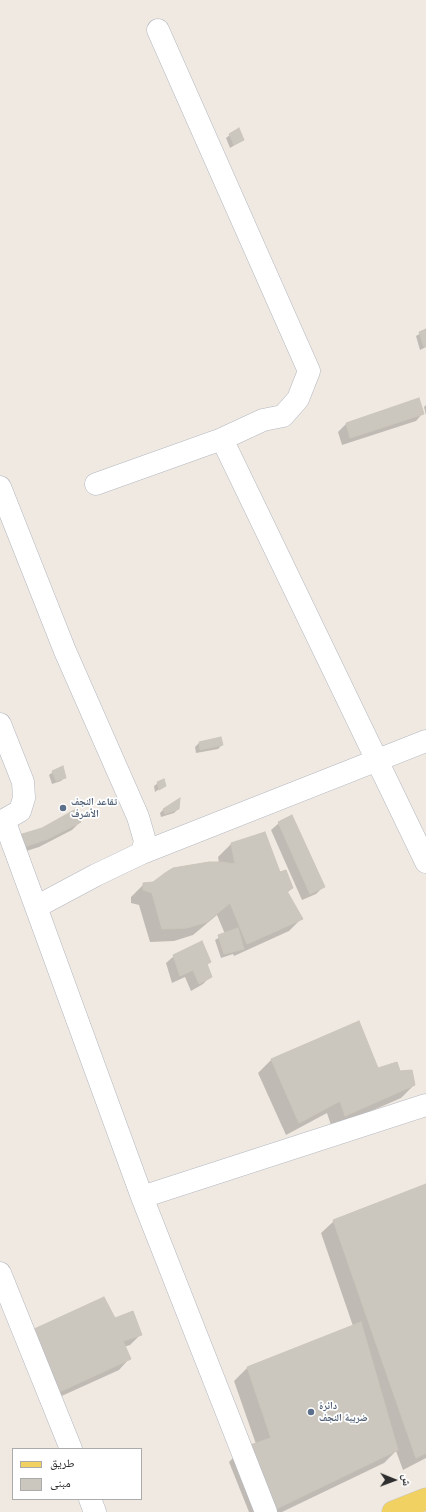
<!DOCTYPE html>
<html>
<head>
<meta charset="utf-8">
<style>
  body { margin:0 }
  #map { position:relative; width:426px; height:1512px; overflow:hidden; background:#efe9e1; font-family:"Work Sans","Noto Naskh Arabic",sans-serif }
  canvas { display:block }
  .legend { position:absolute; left:12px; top:1448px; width:130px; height:52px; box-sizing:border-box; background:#fff; border:1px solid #ababab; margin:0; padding:5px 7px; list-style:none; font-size:12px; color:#2e2e2e }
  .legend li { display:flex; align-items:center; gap:8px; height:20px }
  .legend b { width:20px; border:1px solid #ababab }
  .north { position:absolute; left:374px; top:1460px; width:40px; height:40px; -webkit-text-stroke:3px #fff; paint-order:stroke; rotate:91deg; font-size:11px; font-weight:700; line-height:16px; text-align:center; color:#2e2e2e }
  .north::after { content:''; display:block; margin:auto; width:14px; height:18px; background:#2e2e2e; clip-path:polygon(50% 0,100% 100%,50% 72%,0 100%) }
</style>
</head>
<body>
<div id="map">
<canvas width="426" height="1512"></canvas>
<ul class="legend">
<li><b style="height:5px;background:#f2d163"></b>طريق</li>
<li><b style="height:11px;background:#cbc7bf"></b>مبنى</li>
</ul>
<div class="north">ش</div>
</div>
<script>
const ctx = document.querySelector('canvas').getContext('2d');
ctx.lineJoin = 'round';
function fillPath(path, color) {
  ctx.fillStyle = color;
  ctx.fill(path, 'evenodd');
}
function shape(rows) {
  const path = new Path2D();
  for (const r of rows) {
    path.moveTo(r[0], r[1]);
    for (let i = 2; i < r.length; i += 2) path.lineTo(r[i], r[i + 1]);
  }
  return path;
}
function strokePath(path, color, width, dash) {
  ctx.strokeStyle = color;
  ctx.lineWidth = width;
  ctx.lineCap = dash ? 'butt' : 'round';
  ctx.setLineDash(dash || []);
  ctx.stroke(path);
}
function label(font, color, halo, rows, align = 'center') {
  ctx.font = font + ' "Work Sans","Noto Naskh Arabic",sans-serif';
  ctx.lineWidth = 3.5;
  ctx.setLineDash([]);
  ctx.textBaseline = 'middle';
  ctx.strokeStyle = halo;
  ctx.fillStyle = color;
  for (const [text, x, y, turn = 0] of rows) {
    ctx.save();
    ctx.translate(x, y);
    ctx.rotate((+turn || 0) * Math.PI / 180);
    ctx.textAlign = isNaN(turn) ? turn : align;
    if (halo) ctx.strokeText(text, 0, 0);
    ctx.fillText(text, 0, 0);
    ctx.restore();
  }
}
fillPath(shape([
  [230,135,243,140,230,148,226,138],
  [426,330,426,347,420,350,416,336],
  [418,399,423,413,416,421,342,445,338,432,346,424],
  [426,405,426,415,424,407],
  [199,743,222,745,218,749,196,753,195,747],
  [53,772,65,777,61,781,52,784,49,775],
  [158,783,165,785,155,792,154,786],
  [164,809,178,809,174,813,161,817,160,813],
  [80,822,72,830,39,847,17,854,12,844],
  [279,823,323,887,316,894,302,900,271,830],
  [231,844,280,874,292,888,287,893,302,918,289,931,234,956,233,954,221,958,215,940,225,934,217,915,193,935,174,941,150,942,139,905,131,903,131,897,144,884,153,883,219,863,218,857],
  [174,956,210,962,207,965,211,976,203,984,191,991,185,977,172,983,166,963],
  [358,1023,378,1069,400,1072,414,1085,401,1098,332,1128,327,1113,286,1135,258,1073,271,1060],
  [426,1185,426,1458,403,1470,396,1451,384,1463,282,1512,249,1512,229,1462,242,1449,256,1444,234,1381,247,1368,353,1326,321,1233,334,1221],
  [114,1319,141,1334,130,1345,124,1347,129,1359,119,1370,44,1404]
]), '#0003');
const building = shape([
  [239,128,244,140,234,145,229,134,239,128],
  [426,329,426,346,424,347,419,332,426,329],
  [419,398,424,414,350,438,346,423,419,398],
  [221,737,223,745,200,750,199,742,221,737],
  [63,766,66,778,56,781,52,771,63,766],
  [164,779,166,786,159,790,157,782,164,779],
  [180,798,179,809,165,814,163,809,180,798],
  [76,809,81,822,48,839,24,847,19,835,42,828,76,809],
  [292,815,325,887,310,894,278,822,292,815],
  [265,832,280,872,286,870,293,888,287,891,303,919,247,944,230,903,207,922,187,928,162,929,152,893,143,890,143,883,153,882,165,873,173,868,209,862,221,862,235,864,231,843,265,832],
  [238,928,244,949,224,954,218,935,238,928],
  [202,941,211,962,207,964,212,977,199,984,193,970,180,976,173,955,202,941],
  [359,1021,378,1068,397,1062,400,1071,412,1070,415,1085,345,1116,340,1101,299,1123,271,1059,359,1021],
  [426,1184,426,1453,416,1458,333,1220,426,1184],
  [104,1297,115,1318,133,1311,142,1335,123,1341,131,1359,55,1394,32,1330,104,1297],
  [361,1322,398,1450,270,1512,241,1448,271,1438,247,1367,361,1322]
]);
fillPath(building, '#cbc7bf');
strokePath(building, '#cbc5ba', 1);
const minor = shape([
  [222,439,426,862],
  [96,484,222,439,263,420,283,416,298,399,309,371,158,30],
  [0,487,65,651,138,817,145,841,142,853,96,875,36,907,4,820,20,811,24,798,23,782,0,724],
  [142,853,426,741],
  [36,907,142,1197,266,1512],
  [142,1197,426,1105],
  [0,1273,71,1449],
  [90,1499,95,1512]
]);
const major = shape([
  [393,1512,426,1499]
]);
strokePath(minor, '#b4b7c1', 23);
strokePath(major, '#c9c9c9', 23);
strokePath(minor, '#fff', 22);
strokePath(major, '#f2d163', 22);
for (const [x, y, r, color] of [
  [63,808,4,"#5c6f8a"],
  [311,1412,4,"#5c6f8a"]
]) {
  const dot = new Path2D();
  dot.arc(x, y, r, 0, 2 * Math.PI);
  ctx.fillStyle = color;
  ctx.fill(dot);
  strokePath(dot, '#fff', 1.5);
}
label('bold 10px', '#4e5e75', '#fff', [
  ["تقاعد النجف",71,802],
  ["الأشرف",71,814],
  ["دائرة",319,1406],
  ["ضريبة النجف",319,1418]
], 'left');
</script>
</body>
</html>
